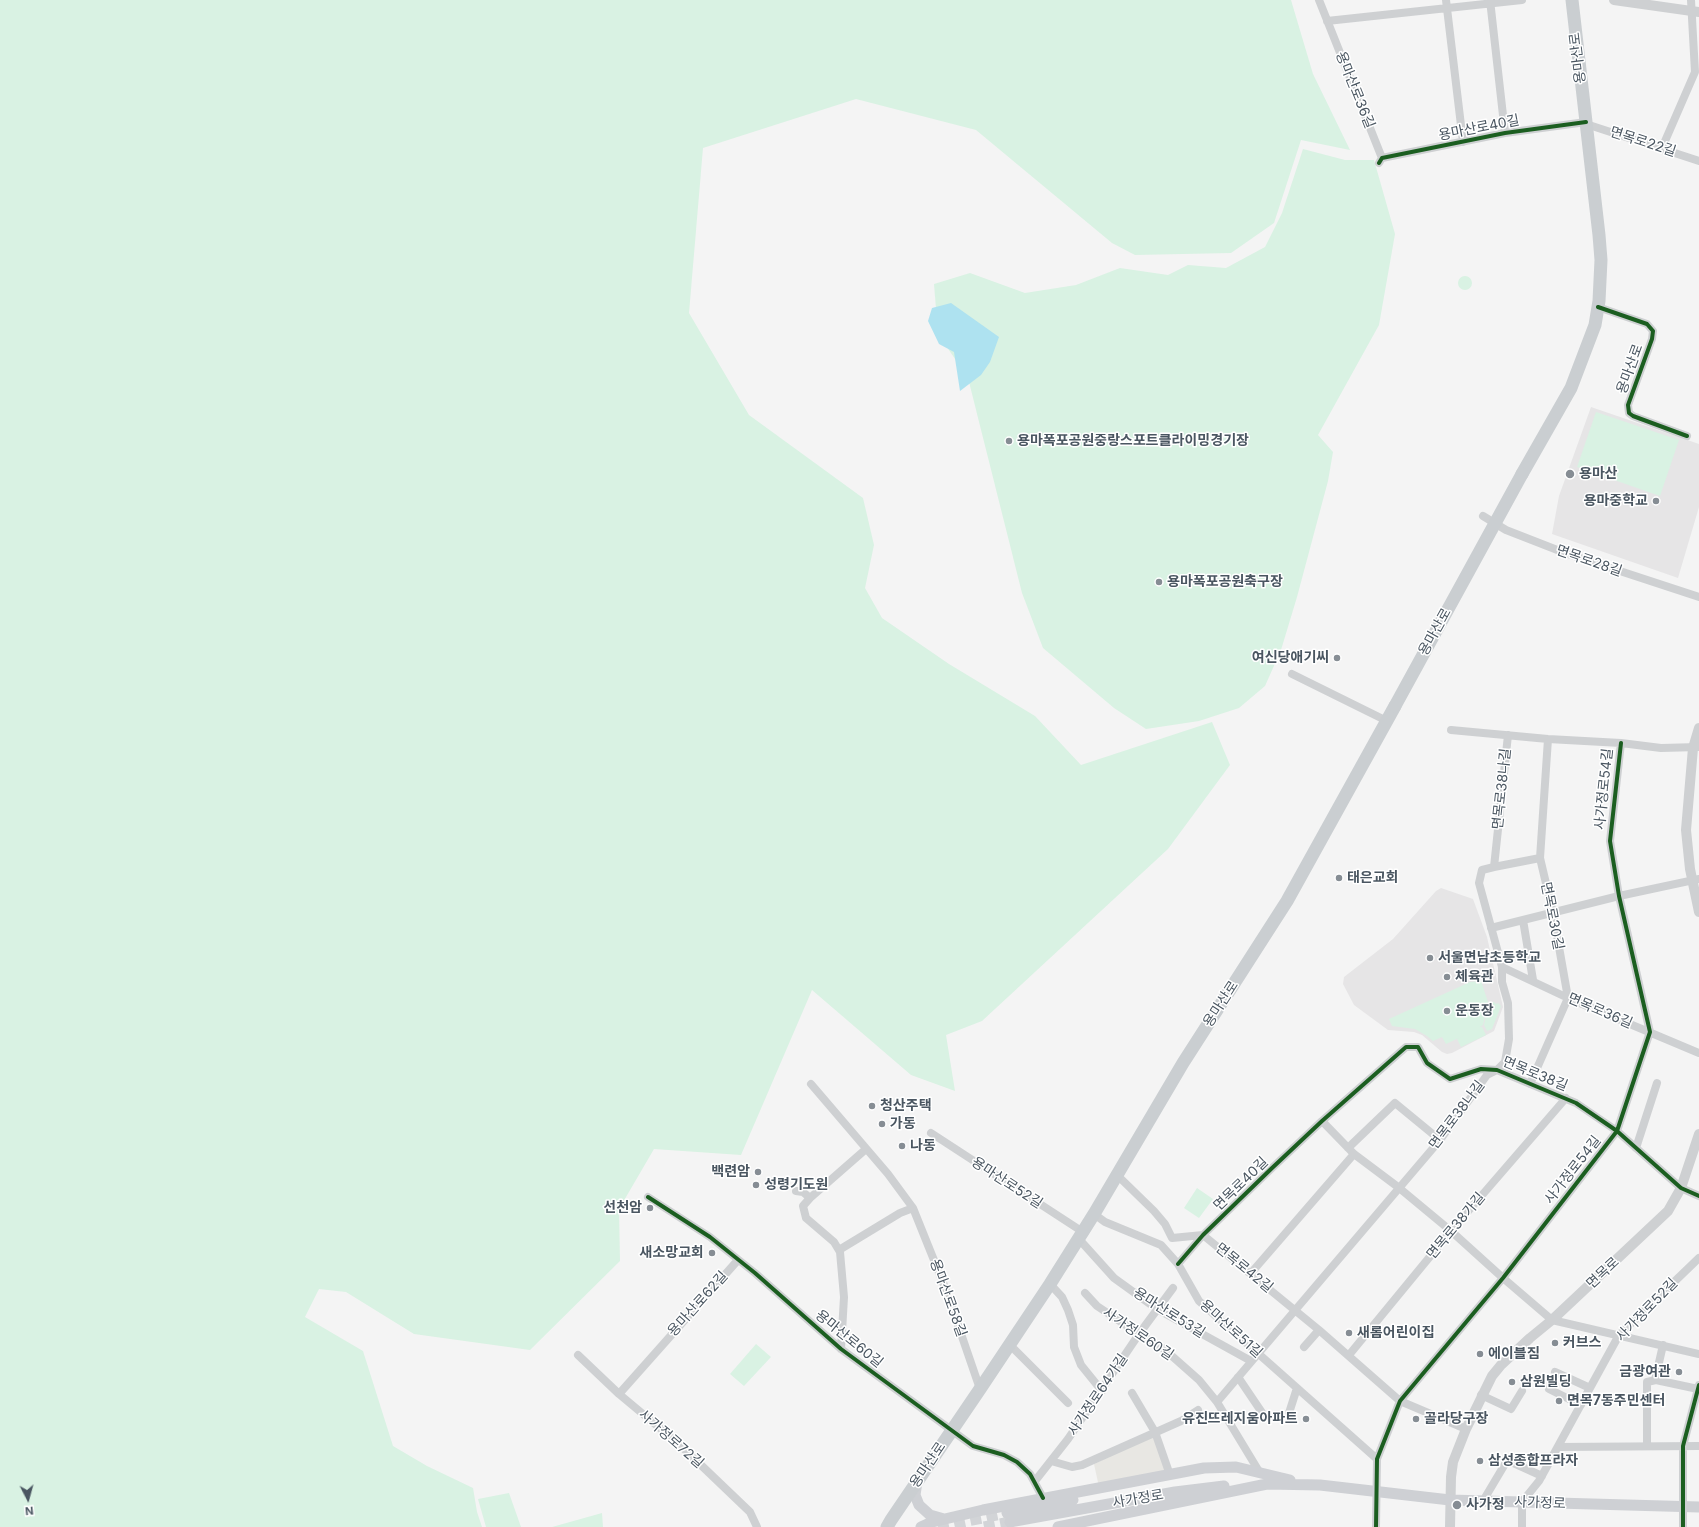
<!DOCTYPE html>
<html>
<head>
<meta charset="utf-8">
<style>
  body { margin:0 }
  #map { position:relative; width:1699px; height:1527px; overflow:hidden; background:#f4f4f4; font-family:Inter,sans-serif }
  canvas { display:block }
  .north { position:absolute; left:8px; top:1479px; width:40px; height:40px; -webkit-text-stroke:3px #fff; paint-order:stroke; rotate:174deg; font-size:11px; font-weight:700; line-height:16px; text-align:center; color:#4a5661 }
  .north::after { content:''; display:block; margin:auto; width:14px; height:18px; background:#4a5661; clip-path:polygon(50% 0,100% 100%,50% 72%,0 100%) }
</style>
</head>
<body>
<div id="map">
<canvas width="1699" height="1527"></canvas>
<div class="north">N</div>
</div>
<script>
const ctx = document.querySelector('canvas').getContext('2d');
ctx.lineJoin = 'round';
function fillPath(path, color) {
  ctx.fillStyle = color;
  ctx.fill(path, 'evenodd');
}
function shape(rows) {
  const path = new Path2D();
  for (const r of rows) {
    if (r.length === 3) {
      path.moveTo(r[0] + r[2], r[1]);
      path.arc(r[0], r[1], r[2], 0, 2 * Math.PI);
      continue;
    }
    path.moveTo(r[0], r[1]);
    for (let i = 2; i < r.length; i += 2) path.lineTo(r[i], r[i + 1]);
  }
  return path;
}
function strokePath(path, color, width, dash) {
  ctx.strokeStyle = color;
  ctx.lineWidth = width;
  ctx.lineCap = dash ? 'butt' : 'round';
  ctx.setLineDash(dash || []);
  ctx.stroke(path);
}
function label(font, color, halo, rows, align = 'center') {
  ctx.font = font + ' Inter,"Noto Sans KR",sans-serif';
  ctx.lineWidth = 3;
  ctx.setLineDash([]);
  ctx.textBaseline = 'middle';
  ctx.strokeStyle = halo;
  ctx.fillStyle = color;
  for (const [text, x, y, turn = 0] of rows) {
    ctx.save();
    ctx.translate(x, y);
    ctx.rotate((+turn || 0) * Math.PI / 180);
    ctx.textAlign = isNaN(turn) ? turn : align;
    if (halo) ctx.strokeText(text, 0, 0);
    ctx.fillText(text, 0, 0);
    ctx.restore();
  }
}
fillPath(shape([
  [1154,1435,1167,1473,1099,1487,1094,1464]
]), '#e8e7e3');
fillPath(shape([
  [1591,407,1699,444,1699,507,1678,578,1552,534,1559,496],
  [1441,888,1473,899,1487,937,1503,1007,1494,1031,1452,1053,1447,1054,1442,1052,1422,1035,1414,1032,1388,1030,1354,1005,1343,984,1344,977,1393,939,1436,891]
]), '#e6e5e6');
fillPath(shape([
  [0,0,1291,0,1313,74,1350,150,1301,140,1274,223,1231,253,1135,255,1112,243,976,130,856,99,703,148,689,313,749,415,863,498,874,545,865,588,882,618,949,664,1035,716,1081,765,1212,722,1230,765,1168,849,982,1021,946,1035,955,1091,911,1075,812,990,741,1155,654,1149,619,1209,620,1261,530,1350,414,1334,346,1292,319,1289,305,1317,363,1351,393,1446,427,1466,473,1488,477,1512,482,1527,0,1527],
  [1303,149,1345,160,1374,160,1395,234,1379,325,1318,435,1333,452,1328,481,1297,597,1281,650,1265,686,1239,708,1199,721,1146,729,1114,708,1043,648,1022,593,968,378,938,334,934,284,970,273,1025,293,1076,285,1120,268,1168,275,1188,265,1226,268,1265,247,1282,213],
  [1465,283,7],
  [1596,412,1679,440,1660,496,1577,467],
  [1481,981,1488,1002,1483,1025,1480,1027,1482,1027,1486,1035,1461,1047,1457,1039,1465,1035,1446,1044,1442,1037,1433,1041,1427,1036,1415,1029,1392,1026,1389,1019,1470,982],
  [1489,1002,1494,1002,1496,1004,1498,1003,1501,1006,1492,1029,1487,1031,1484,1025],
  [1197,1188,1213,1199,1199,1218,1184,1208],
  [756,1344,771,1357,744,1386,730,1374],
  [509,1493,521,1527,486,1527,478,1499],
  [602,1513,603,1527,552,1527]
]), '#d9f2e3');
fillPath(shape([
  [951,303,999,337,990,362,981,375,960,391,954,352,939,344,928,321,932,308]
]), '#aee2f0');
strokePath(shape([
  [938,1527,1007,1513],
  [984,1527,1010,1522]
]), '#d2d4d7', 11, [11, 5.5]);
strokePath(shape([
  [1319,0,1382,158],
  [1446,0,1463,142],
  [1490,0,1505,133],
  [1327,21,1522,0],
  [1586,124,1699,161],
  [1662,148,1695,72,1691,0],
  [1379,163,1382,158,1505,133,1586,122],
  [1598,307,1647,324,1653,331,1652,339,1628,405,1629,413,1633,416,1687,436],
  [1483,516,1506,530,1565,553,1699,597],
  [1292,674,1387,721],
  [1451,730,1548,739,1621,743,1661,748,1699,747],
  [1494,867,1540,858],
  [1523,920,1533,980],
  [1491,928,1619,896,1699,879],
  [1502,967,1568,998,1699,1053],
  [811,1084,888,1174,913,1208,946,1290,980,1389],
  [1530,1084,1568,998,1553,913,1540,858,1548,739],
  [1322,1121,1354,1154,1398,1187,1451,1231,1503,1278,1552,1320,1699,1354],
  [931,1133,1083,1232],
  [1348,1148,1395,1103,1440,1140],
  [1636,1148,1657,1083],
  [1117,1175,1154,1211,1165,1224,1172,1238,1203,1235,1319,1330,1400,1401,1466,1429],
  [796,1191,803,1192,810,1198,803,1206,806,1218,834,1242,840,1252,844,1297,841,1349],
  [648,1197,710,1237,755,1273,841,1349,973,1446,1004,1455,1017,1462,1030,1474,1043,1498],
  [810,1198,866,1149],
  [1094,1214,1105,1222,1161,1245,1178,1264,1199,1301,1377,1459],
  [1078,1238,1114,1278,1157,1309,1251,1361],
  [839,1250,900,1213,913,1208],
  [1178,1264,1203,1235,1271,1169,1322,1121,1406,1047,1418,1047,1427,1063,1450,1079,1481,1069,1497,1070,1576,1103,1617,1131,1681,1188,1699,1196],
  [1251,1273,1354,1154],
  [1050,1284,1062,1297,1068,1310,1073,1325,1074,1347,1081,1365,1102,1391],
  [1085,1293,1097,1306,1139,1334,1164,1349,1199,1380,1217,1402,1260,1473],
  [1010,1345,1068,1403],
  [1304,1347,1319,1330],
  [578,1355,619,1394,680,1445,750,1512,757,1527],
  [1349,1355,1451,1231,1566,1098],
  [1555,1372,1590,1388],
  [1238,1377,1265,1417],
  [1655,1380,1663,1345],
  [1549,1389,1581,1405],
  [1132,1393,1155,1432,1170,1475],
  [619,1394,738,1260],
  [1481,1395,1511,1409,1522,1391],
  [1217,1402,1440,1140,1487,1075,1497,1070,1505,1062,1509,1039,1508,1003,1502,982,1502,967,1479,883,1482,870,1494,867,1508,735],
  [1289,1413,1297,1388],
  [1647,1446,1647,1382,1656,1380,1698,1389],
  [1558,1447,1699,1446],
  [1051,1461,1072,1467,1082,1465,1181,1421,1198,1410],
  [1035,1481,1068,1439,1139,1334,1173,1288],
  [1483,1501,1505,1464,1509,1461,1542,1476],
  [1376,1527,1377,1459,1400,1401,1503,1278,1617,1131,1650,1032,1619,896,1610,841,1621,743],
  [1522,1527,1522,1502,1539,1481,1619,1335,1699,1258],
  [1683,1527,1683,1446,1699,1385]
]), '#ced0d2', 8);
strokePath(shape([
  [1614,0,1699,12],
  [1699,728,1693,748,1686,830,1690,869,1699,912],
  [1450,1527,1451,1477,1453,1462,1466,1429,1492,1376,1501,1365,1530,1338,1552,1320,1668,1211,1681,1188,1699,1134]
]), '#ced0d2', 10);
strokePath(shape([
  [917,1482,915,1495,919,1505,930,1515,944,1519],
  [1007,1513,1073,1500],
  [1010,1522,1175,1492,1224,1486],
  [921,1527,932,1522,983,1510,1204,1468,1236,1467,1290,1480],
  [1058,1527,1267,1484,1320,1485,1450,1500,1699,1507]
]), '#ced0d4', 11);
strokePath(shape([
  [1522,474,1571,388,1595,325,1599,301,1601,260,1599,235,1572,0],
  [887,1527,891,1520,980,1389,1050,1284,1094,1214,1183,1063,1287,901,1395,706]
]), '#caced1', 13);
strokePath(shape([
  [1395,706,1522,474]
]), '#caced1', 13);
strokePath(shape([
  [1379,163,1382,158,1505,133,1586,122],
  [1598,307,1647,324,1653,331,1652,339,1628,405,1629,413,1633,416,1687,436],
  [648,1197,710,1237,755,1273,841,1349,973,1446,1004,1455,1017,1462,1030,1474,1043,1498],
  [1178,1264,1203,1235,1271,1169,1322,1121,1406,1047,1418,1047,1427,1063,1450,1079,1481,1069,1497,1070,1576,1103,1617,1131,1681,1188,1699,1196],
  [1376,1527,1377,1459,1400,1401,1503,1278,1617,1131,1650,1032,1619,896,1610,841,1621,743],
  [1683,1527,1683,1446,1699,1385]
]), '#1b5e20', 4);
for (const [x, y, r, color] of [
  [1009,441,4,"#868d94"],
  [1570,474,5,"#868d94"],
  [1656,501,4,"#868d94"],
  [1159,582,4,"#868d94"],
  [1337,658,4,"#868d94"],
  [1339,878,4,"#868d94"],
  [1430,958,4,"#868d94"],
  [1447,977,4,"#868d94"],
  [1447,1011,4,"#868d94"],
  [872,1106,4,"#868d94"],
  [882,1124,4,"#868d94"],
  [902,1146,4,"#868d94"],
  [758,1172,4,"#868d94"],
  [756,1185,4,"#868d94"],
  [650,1208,4,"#868d94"],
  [712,1253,4,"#868d94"],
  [1349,1333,4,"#868d94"],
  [1555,1343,4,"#868d94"],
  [1480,1354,4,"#868d94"],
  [1679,1372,4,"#868d94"],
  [1512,1382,4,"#868d94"],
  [1559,1401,4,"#868d94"],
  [1306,1419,4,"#868d94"],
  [1416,1419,4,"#868d94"],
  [1480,1461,4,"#868d94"],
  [1457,1505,5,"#868d94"]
]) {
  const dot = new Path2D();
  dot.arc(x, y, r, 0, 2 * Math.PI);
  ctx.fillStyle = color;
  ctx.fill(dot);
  strokePath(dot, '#fff', 1.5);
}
label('14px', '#4a5661', '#fff', [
  ["용마산로",1578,58,-97],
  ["용마산로36길",1355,90,68],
  ["용마산로40길",1479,128,-11],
  ["면목로22길",1643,142,18],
  ["용마산로",1630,369,-70],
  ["면목로28길",1589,561,19],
  ["용마산로",1435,632,-61],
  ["면목로38나길",1502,789,-84],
  ["사가정로54길",1604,789,-84],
  ["면목로30길",1552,916,79],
  ["용마산로",1221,1004,-57],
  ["면목로36길",1600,1011,23],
  ["면목로38길",1535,1074,22],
  ["면목로38나길",1457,1115,-53],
  ["사가정로54길",1573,1170,-52],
  ["용마산로52길",1007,1183,33],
  ["면목로40길",1241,1184,-44],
  ["면목로38가길",1456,1226,-50],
  ["면목로42길",1244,1268,39],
  ["면목로",1603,1273,-43],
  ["용마산로58길",948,1298,70],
  ["용마산로62길",698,1304,-48],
  ["사가정로52길",1647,1310,-46],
  ["용마산로53길",1169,1313,32],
  ["용마산로51길",1231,1329,42],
  ["사가정로60길",1138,1334,34],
  ["용마산로60길",849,1339,39],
  ["사가정로64가길",1098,1395,-56],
  ["사가정로72길",671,1439,41],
  ["용마산로",928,1465,-56],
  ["사가정로",1138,1499,-10],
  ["사가정로",1540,1503,2]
]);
label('bold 14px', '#4a5661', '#fff', [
  ["용마폭포공원중랑스포트클라이밍경기장",1017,441],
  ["용마산",1579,474],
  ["용마중학교",1648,501,"right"],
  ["용마폭포공원축구장",1167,582],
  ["여신당애기씨",1329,658,"right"],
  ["태은교회",1347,878],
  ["서울면남초등학교",1438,958],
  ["체육관",1455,977],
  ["운동장",1455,1011],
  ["청산주택",880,1106],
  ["가동",890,1124],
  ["나동",910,1146],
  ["백련암",750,1172,"right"],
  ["성령기도원",764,1185],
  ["선천암",642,1208,"right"],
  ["새소망교회",704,1253,"right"],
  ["새롬어린이집",1357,1333],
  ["커브스",1563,1343],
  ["에이블짐",1488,1354],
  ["금광여관",1671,1372,"right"],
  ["삼원빌딩",1520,1382],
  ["면목7동주민센터",1567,1401],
  ["유진뜨레지움아파트",1298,1419,"right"],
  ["골라당구장",1424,1419],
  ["삼성종합프라자",1488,1461],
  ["사가정",1466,1505]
], 'left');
</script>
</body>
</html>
